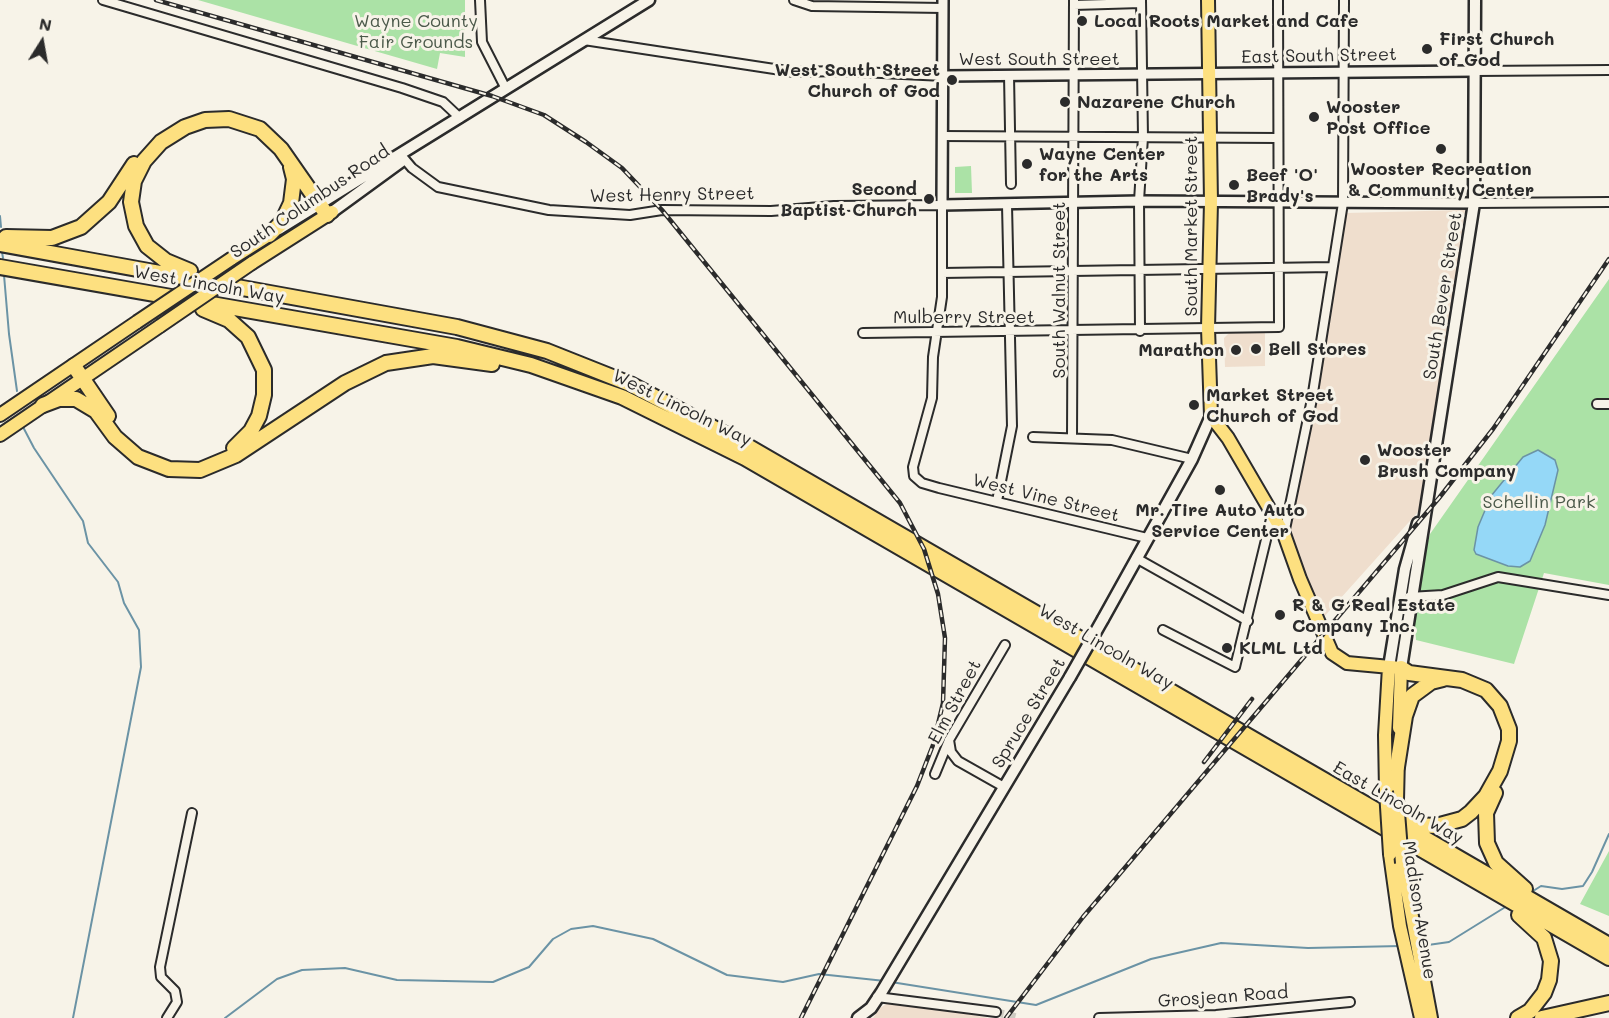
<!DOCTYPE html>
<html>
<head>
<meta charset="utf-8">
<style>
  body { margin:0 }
  #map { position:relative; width:1609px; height:1018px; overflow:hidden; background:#f7f3e8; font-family:Mali,sans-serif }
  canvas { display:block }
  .north { position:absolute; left:12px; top:12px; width:60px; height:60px; -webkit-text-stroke:4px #f7f3e8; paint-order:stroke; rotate:11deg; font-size:16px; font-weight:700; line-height:24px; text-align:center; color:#2b2b2b }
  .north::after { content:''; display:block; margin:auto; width:21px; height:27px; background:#2b2b2b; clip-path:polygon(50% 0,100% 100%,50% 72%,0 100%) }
</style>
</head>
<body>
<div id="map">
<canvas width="1609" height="1018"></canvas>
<div class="north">N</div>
</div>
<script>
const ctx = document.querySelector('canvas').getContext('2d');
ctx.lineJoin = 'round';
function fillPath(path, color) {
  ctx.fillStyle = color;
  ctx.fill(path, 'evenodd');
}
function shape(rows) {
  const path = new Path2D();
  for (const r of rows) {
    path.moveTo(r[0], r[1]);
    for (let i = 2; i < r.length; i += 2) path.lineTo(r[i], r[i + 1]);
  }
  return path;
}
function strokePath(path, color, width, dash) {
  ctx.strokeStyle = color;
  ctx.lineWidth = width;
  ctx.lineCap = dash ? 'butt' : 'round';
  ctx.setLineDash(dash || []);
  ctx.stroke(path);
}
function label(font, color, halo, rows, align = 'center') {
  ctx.font = font + ' Mali,sans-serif';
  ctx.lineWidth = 6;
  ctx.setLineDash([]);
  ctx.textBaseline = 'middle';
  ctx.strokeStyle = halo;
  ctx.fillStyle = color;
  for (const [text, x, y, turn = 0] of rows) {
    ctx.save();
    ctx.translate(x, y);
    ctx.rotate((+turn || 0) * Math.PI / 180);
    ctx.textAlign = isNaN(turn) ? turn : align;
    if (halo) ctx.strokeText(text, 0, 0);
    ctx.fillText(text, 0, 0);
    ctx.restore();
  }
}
fillPath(shape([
  [1465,210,1426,503,1322,619,1285,531,1346,213],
  [1265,331,1265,366,1225,367,1224,338,1230,332],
  [899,1002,989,1018,873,1018,880,1008,888,1003]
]), '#efdecd');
fillPath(shape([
  [198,0,465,0,465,57,440,53,437,69],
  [971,166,972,193,955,193,955,167],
  [1609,279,1609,585,1544,573,1514,664,1416,640,1413,598,1430,534],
  [1609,851,1609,916,1580,904]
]), '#abe2a6');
const water = shape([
  [1538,450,1555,460,1558,470,1545,525,1530,561,1520,567,1508,566,1476,554,1474,550,1478,527,1491,496,1523,457,1538,450]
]);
fillPath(water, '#95d8f7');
strokePath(water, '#6b93a5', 1.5);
strokePath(shape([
  [0,216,1,227],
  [2,252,3,258],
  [4,275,9,334,17,391],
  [22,425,34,448,83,521,88,543,118,582,124,603,139,630,141,667,73,1018],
  [1530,893,1541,886,1562,889,1583,886,1592,872,1609,834],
  [1421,946,1449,942,1507,906],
  [891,982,1036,1005,1151,959,1221,943,1308,948,1401,946],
  [225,1018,277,979,302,970,345,968,397,980,493,982,529,967,553,939,571,929,593,926,653,939,727,975,783,982,819,974,885,981]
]), '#6b93a5', 2);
strokePath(shape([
  [996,1012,1019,1018]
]), '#cecbc2', 8, [8, 4]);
const minor = shape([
  [103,0,402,88,443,102,460,118],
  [480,0,482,42,505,87],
  [794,0,812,6,943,8],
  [1074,5,1141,3],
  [584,40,794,72,840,71,944,76],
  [1475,71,1609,70],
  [1009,75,1011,184],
  [942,136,1278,138],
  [401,155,412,168,438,187,549,210,630,215,662,210,771,211,834,206,942,205,942,297,933,357,932,398,913,467,914,476,922,483,939,488,1147,538],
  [1474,203,1609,202],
  [942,273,1332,267],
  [1140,331,1139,201,1143,137,1141,0],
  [863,333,1279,327,1278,0],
  [1597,404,1609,404],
  [1072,436,1074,0],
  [1033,437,1112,440,1192,459],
  [997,501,1012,426,1007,205],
  [1284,534,1312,399,1343,203,1344,0],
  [1136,558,1248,621],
  [1409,597,1443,595,1498,577,1609,595],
  [1163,630,1235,667,1272,515],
  [949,740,951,752,958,761,1004,787],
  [935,774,949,740,1005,645],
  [877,997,996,1012],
  [167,1018,177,1002,175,991,161,977,160,967,192,813],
  [1099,1018,1216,1015,1350,1002]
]);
const tertiary = shape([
  [943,0,942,205,1139,201,1474,203],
  [944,76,1475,71]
]);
const secondary = shape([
  [332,212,402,161],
  [279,229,649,0],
  [1103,619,1192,459,1211,416],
  [1389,667,1405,569,1418,523],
  [1401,668,1474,203,1475,0],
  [858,1018,871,1008,881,993,1070,677]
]);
const primary = shape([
  [1208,0,1211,202,1208,328,1211,416,1228,438,1284,534,1300,579,1332,653,1347,663,1401,668,1399,728],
  [1386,791,1385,735,1389,667],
  [1397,800,1398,757],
  [1390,854,1400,926,1421,1018],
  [1402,863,1431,1018]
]);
const trunk = shape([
  [231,259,269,235],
  [252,263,332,212],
  [0,415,137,322],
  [0,435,160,326]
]);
const motorway = shape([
  [269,235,282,222,291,203,294,179,291,167],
  [6,237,52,238,81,227,109,202,134,164],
  [0,244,457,327,547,351,630,384,744,444,1609,945],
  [0,267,457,347,531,365,622,397,745,458,1609,958],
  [190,271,166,261,147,246,136,226,131,202,134,181,144,161,161,142,185,127,205,120,229,119,260,129,281,149,327,215],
  [203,309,229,320,248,337,264,370,264,395,259,416,251,431,234,448],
  [74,366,108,416],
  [43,405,59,399,76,399,96,411,115,437,138,457,169,469,200,470,236,455,345,383,386,363,433,356,492,364],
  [1401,668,1409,673,1462,680,1486,690,1500,706,1509,729,1509,741,1500,771,1486,796,1471,812,1462,819,1436,826,1416,825,1403,820],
  [1397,767,1405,716,1412,696,1431,682,1443,679],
  [1495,793,1486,813,1487,843,1496,863,1525,889],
  [1518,1018,1530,1011,1544,993,1549,980,1551,961,1544,938,1519,915],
  [1542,1018,1609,1003]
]);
strokePath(minor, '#2b2b2b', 12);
strokePath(tertiary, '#2b2b2b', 14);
strokePath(secondary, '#2b2b2b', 15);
strokePath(primary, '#2b2b2b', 16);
strokePath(trunk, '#2b2b2b', 16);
strokePath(motorway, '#2b2b2b', 18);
strokePath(minor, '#f7f3e8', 8);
strokePath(tertiary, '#f7f3e8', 9);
strokePath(secondary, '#f7f3e8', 10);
strokePath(primary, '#fde080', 12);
strokePath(trunk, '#fde080', 12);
strokePath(motorway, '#fde080', 14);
const rail = shape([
  [156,0,492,96,544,115,586,142,622,168,662,210,900,503,924,549,938,594,945,638,943,703,933,745,917,786,801,1018],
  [1204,762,1252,699],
  [1006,1018,1083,917,1439,498,1493,429,1609,259]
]);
strokePath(rail, '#2b2b2b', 4.5);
strokePath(rail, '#f7f3e8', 2, [7]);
const secondaryBridge = shape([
  [1070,677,1103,619]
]);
const primaryBridge = shape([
  [1386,791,1390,854],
  [1397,800,1402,863]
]);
const trunkBridge = shape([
  [137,322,231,259],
  [160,326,252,263]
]);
strokePath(secondaryBridge, '#2b2b2b', 15, []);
strokePath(primaryBridge, '#2b2b2b', 16, []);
strokePath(trunkBridge, '#2b2b2b', 16, []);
strokePath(secondaryBridge, '#f7f3e8', 10);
strokePath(primaryBridge, '#fde080', 12);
strokePath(trunkBridge, '#fde080', 12);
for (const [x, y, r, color] of [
  [1082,21,6,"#2b2b2b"],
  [1427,49,6,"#2b2b2b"],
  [952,80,6,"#2b2b2b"],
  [1065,102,6,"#2b2b2b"],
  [1314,117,6,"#2b2b2b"],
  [1441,149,6,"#2b2b2b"],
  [1027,164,6,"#2b2b2b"],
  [1234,185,6,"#2b2b2b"],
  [929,199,6,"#2b2b2b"],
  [1256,349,6,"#2b2b2b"],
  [1236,350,6,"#2b2b2b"],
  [1194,405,6,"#2b2b2b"],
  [1365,460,6,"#2b2b2b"],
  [1220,490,6,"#2b2b2b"],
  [1280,615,6,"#2b2b2b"],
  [1227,648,6,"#2b2b2b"]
]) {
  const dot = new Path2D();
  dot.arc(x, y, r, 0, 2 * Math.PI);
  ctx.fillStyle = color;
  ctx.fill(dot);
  strokePath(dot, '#f7f3e8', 2);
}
label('18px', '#4b594a', '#f7f3e8', [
  ["Wayne County",416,21],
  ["Fair Grounds",416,42],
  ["Schellin Park",1539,502]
]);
label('bold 18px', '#2b2b2b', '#f7f3e8', [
  ["Local Roots Market and Cafe",1094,21],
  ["First Church",1439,39],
  ["of God",1439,60],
  ["West South Street",940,70,"right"],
  ["Church of God",940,91,"right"],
  ["Nazarene Church",1077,102],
  ["Wooster",1326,107],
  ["Post Office",1326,128],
  ["Wayne Center",1039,154],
  ["for the Arts",1039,175],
  ["Wooster Recreation",1441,169,"center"],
  ["& Community Center",1441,190,"center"],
  ["Beef 'O'",1246,175],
  ["Brady's",1246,196],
  ["Second",917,189,"right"],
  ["Baptist Church",917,210,"right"],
  ["Bell Stores",1268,349],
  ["Marathon",1224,350,"right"],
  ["Market Street",1206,395],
  ["Church of God",1206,416],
  ["Wooster",1377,450],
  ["Brush Company",1377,471],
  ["Mr. Tire Auto Auto",1220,510,"center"],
  ["Service Center",1220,531,"center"],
  ["R & G Real Estate",1292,605],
  ["Company Inc.",1292,626],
  ["KLML Ltd",1239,648]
], 'left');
label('18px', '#2b2b2b', '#f7f3e8', [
  ["East South Street",1319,56,-1],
  ["West South Street",1039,59],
  ["West Henry Street",672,195,-1],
  ["South Columbus Road",310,202,-34],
  ["South Market Street",1191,226,-90],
  ["West Lincoln Way",209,285,10],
  ["South Walnut Street",1059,290,-90],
  ["South Bever Street",1443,296,-81],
  ["Mulberry Street",964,317],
  ["West Lincoln Way",682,408,26],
  ["West Vine Street",1046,498,14],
  ["West Lincoln Way",1106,647,30],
  ["Elm Street",955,702,-62],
  ["Spruce Street",1029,713,-59],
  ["East Lincoln Way",1398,803,30],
  ["Madison Avenue",1419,910,81],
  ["Grosjean Road",1223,997,-4]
]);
</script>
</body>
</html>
